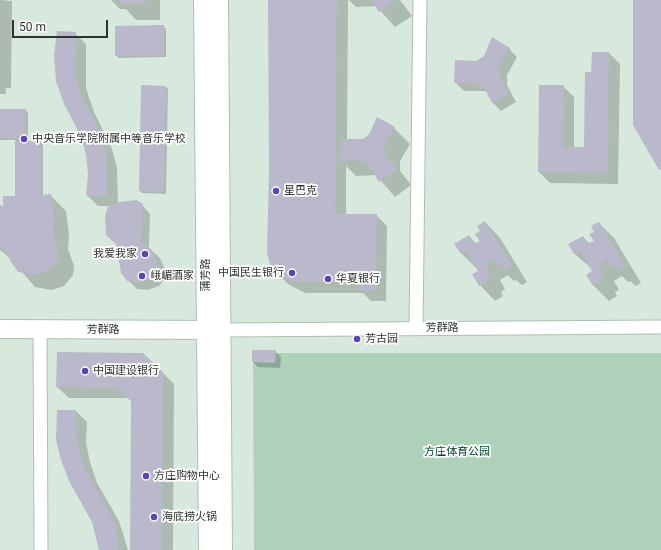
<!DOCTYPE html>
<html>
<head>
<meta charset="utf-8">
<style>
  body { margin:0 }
  #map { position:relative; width:661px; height:550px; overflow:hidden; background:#d7e9dc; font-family:Roboto,sans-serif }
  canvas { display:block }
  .scale { position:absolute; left:12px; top:20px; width:96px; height:18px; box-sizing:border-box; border:2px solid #2d342f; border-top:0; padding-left:5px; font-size:12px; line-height:14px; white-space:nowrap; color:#2d342f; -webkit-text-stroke:3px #fff; paint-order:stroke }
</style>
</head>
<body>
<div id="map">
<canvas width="661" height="550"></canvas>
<div class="scale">50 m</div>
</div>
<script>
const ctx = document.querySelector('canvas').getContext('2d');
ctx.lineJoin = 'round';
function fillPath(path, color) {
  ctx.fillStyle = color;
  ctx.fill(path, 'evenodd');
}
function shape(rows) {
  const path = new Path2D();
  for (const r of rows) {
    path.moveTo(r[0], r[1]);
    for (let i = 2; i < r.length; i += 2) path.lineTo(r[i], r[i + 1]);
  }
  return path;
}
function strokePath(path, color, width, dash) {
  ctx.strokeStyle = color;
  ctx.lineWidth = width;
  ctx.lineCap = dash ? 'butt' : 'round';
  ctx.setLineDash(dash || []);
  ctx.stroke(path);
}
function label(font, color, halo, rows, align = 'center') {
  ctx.font = font + ' Roboto,"Noto Sans SC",sans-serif';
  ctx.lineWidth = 3.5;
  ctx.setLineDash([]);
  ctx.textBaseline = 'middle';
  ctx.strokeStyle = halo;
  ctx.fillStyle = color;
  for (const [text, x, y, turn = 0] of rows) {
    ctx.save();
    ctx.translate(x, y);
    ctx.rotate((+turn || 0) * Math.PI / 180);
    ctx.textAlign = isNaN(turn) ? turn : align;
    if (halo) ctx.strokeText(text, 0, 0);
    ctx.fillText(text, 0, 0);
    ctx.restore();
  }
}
fillPath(shape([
  [253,353,661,353,661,550,254,550]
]), '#aed2b9');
fillPath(shape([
  [0,0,12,1,11,88,6,88,6,94,0,94],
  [111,0,160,0,160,20,136,20,126,9,120,9],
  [269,0,348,0,347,140,364,140,394,128,410,144,400,161,400,171,411,185,395,197,376,175,356,176,346,166,346,215,376,215,387,226,386,301,371,301,363,293,305,293,288,284,276,272,270,173],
  [349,0,400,0,412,16,395,27,376,6,356,7],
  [163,26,166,29,166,57,119,58,116,55],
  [75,33,86,44,86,88,94,112,112,149,117,168,118,203,142,205,150,214,149,248,160,258,164,267,166,278,159,286,148,290,137,289,128,280,117,244,110,206,98,206,87,195,89,174,87,155,82,136,65,104],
  [509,49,517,57,507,75,507,85,516,102,501,111,493,103,488,92,483,91,464,91,455,82,476,62],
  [609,53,620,64,618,184,550,183,539,172,563,86,574,97,574,148,585,148,592,73],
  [166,87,168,89,166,194,142,193,140,191],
  [0,110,25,110,28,113,28,142,41,142,43,144,43,196,50,195,66,211,69,235,68,249,74,266,73,275,64,286,52,290,35,287,11,259,0,250,0,206,4,207,16,197,16,140,0,140],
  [485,222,500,238,527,282,522,285,516,280,514,281,508,275,500,280,505,289,501,292,503,296,495,301,480,285,479,271,461,253,469,236,476,244,481,241,481,231],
  [599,223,614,238,641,283,636,286,630,281,628,282,622,276,614,281,619,290,615,292,617,296,609,301,594,286,587,275,593,272,592,269,575,254,570,245,583,237,590,244,595,242,595,232],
  [275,351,281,357,280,368,258,367,253,362],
  [163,373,174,384,173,550,131,550,132,402,128,398,69,398,57,387],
  [58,411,76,411,87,422,86,443,90,462,97,483,119,521,128,550,100,550,93,521]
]), '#0003');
fillPath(shape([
  [120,0,145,0,145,4,120,4],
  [268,0,337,0,335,214,377,214,376,290,359,290,360,282,293,282,276,273,270,264,267,253,269,173],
  [371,0,396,0,379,12],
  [633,0,661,0,661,169,659,170,633,125],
  [164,25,164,55,115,56,115,26],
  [57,31,76,32,75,77,83,100,95,121,107,156,107,196,86,195,88,174,86,155,81,136,64,104,56,81,54,55],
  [492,37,510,48,499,66,499,76,509,93,492,103,484,87,474,83,454,83,455,60,476,61,484,56],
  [592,52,609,52,608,173,538,172,539,85,564,85,563,147,584,147,585,72,591,72],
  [141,85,166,86,164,192,139,191],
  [0,109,26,109,25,138,0,138],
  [377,117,395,127,384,145,385,155,397,169,379,182,367,163,361,160,340,161,341,139,363,139,369,134],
  [15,141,41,141,41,195,51,194,54,218,53,232,58,249,58,259,48,271,35,274,18,272,11,262,6,251,0,247,0,205,3,206,3,196,15,196],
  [137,200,143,204,141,243,151,249,156,258,158,270,151,278,140,282,127,281,121,273,116,244,106,235,105,216,108,207,119,202],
  [485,221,512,266,505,270,502,264,498,266,493,259,485,264,490,273,486,276,489,280,479,286,472,274,478,271,466,251,461,254,454,244,469,235,474,244,480,241,475,234,480,231,477,226],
  [599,222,626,267,619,271,616,265,612,267,607,260,599,265,604,274,600,276,603,281,593,286,586,275,592,271,580,251,574,254,568,244,583,236,588,244,594,241,589,234,594,232,591,226],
  [252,350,276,350,275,363,252,362],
  [57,352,143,353,163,372,162,550,130,550,131,401,116,388,56,387],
  [57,410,76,410,76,431,79,450,86,471,108,509,116,529,119,550,99,550,92,522,69,481,61,460,56,440]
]), '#b9b9cb');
const street = shape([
  [416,328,420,0],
  [40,330,41,550],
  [223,330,661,327]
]);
const secondary = shape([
  [203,0,208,550],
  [219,0,223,550],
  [0,329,218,330]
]);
strokePath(street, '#adbeb2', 15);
strokePath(secondary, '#adbeb2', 20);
strokePath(street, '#fff', 13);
strokePath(secondary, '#fff', 18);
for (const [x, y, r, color] of [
  [24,139,4,"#5c42bb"],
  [276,191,4,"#5c42bb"],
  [145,254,4,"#5c42bb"],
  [292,273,4,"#5c42bb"],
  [142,276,4,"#5c42bb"],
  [328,279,4,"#5c42bb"],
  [357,339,4,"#5c42bb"],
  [85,371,4,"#5c42bb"],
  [146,476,4,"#5c42bb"],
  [154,517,4,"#5c42bb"]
]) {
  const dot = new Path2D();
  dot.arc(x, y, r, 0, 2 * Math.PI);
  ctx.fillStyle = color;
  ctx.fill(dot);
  strokePath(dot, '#fff', 1.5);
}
label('11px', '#2d342f', '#fff', [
  ["中央音乐学院附属中等音乐学校",32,139],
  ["星巴克",284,191],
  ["我爱我家",137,254,"right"],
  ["中国民生银行",284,273,"right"],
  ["峨嵋酒家",150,276],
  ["华夏银行",336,279],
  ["芳古园",365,339],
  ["中国建设银行",93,371],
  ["方庄购物中心",154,476],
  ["海底捞火锅",162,517]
], 'left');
label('11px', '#2d342f', '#fff', [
  ["蒲芳路",206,275,-90],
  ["芳群路",442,328],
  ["芳群路",103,330]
]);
label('11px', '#004724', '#fff', [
  ["方庄体育公园",457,452]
]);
</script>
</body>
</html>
